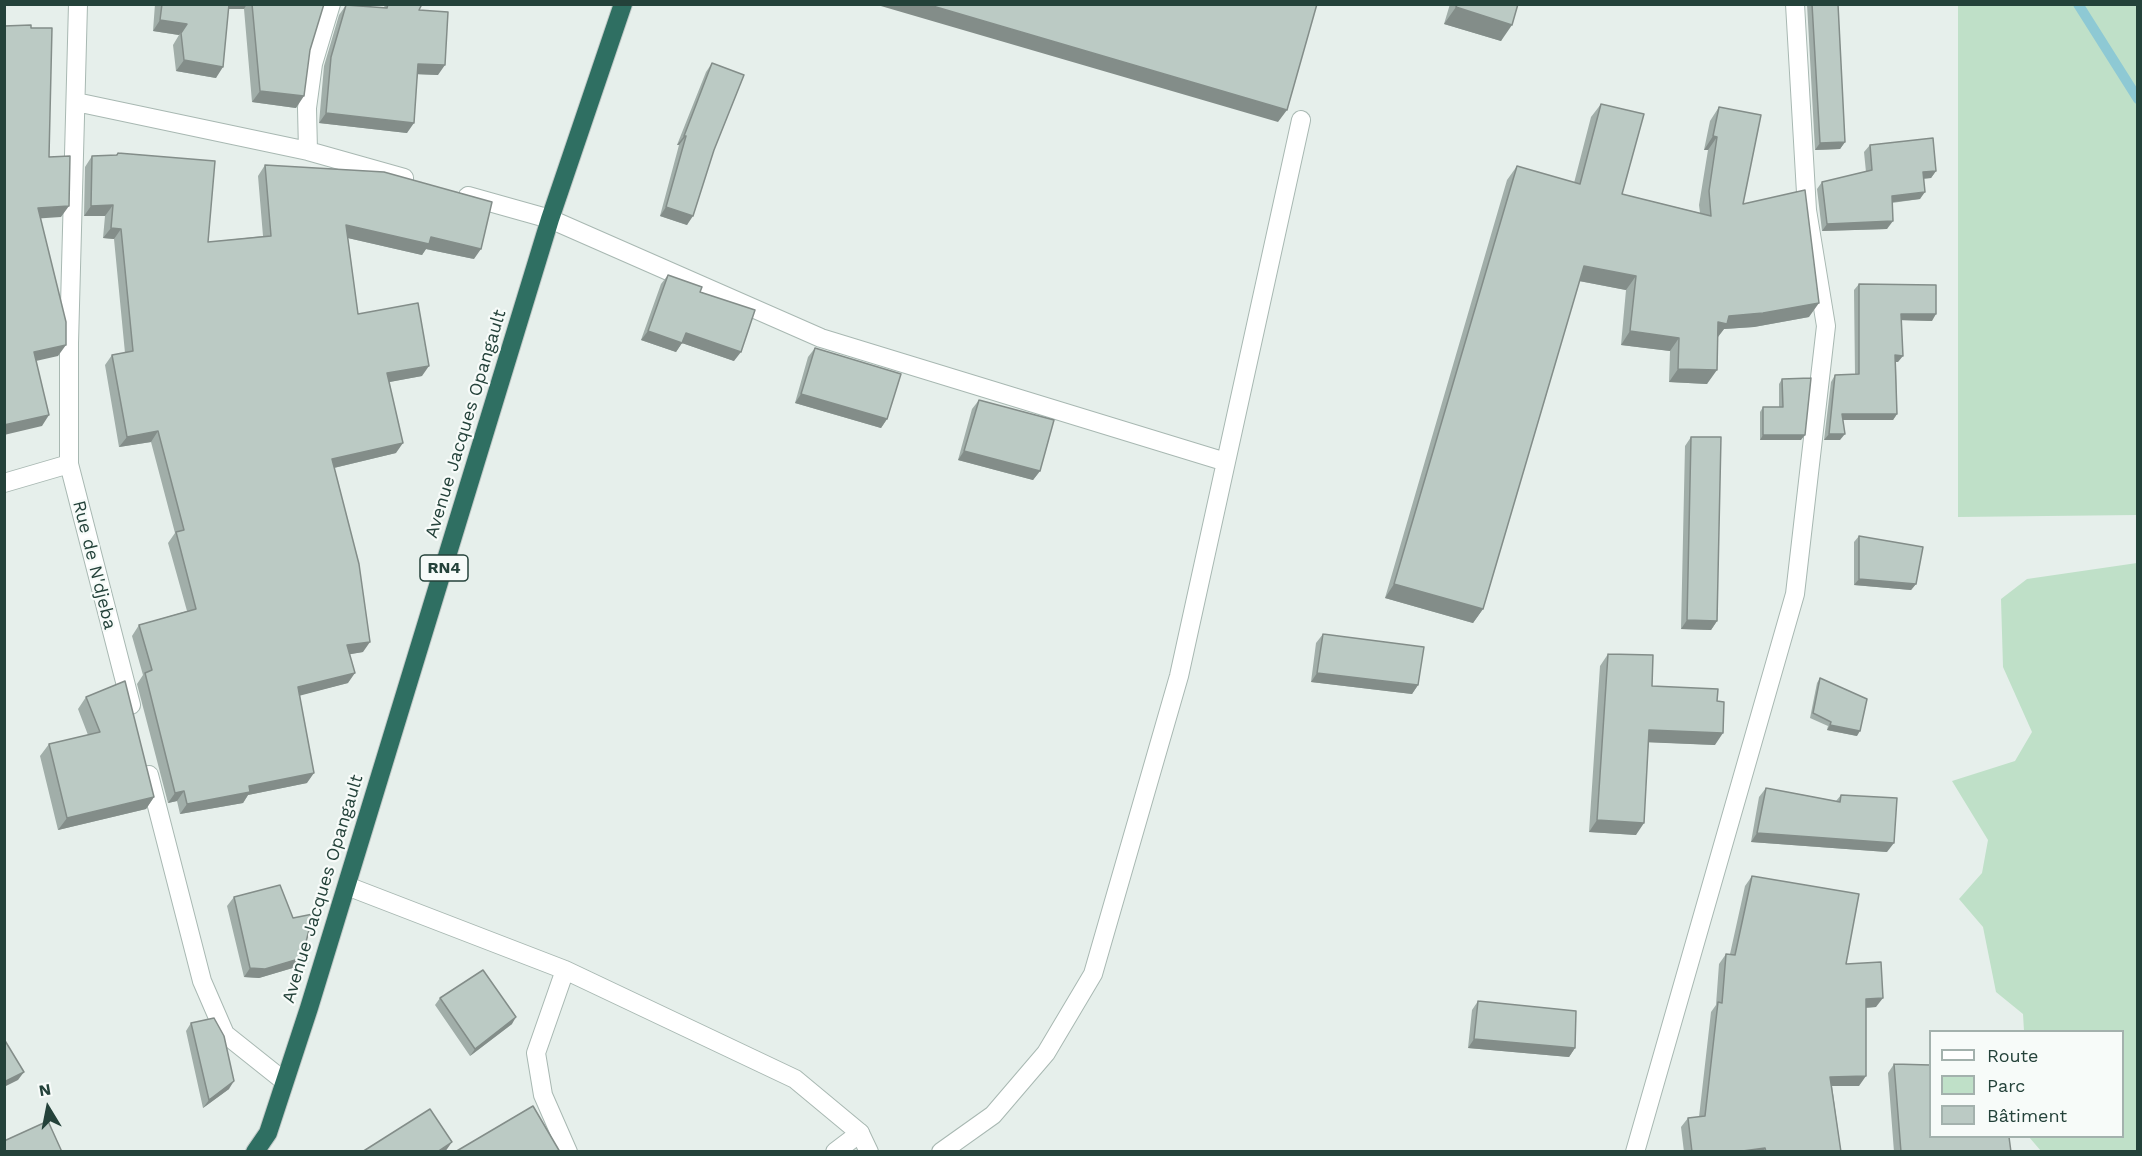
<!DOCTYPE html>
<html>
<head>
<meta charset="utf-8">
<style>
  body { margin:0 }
  #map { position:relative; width:2142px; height:1156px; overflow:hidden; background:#e6efeb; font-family:"Work Sans",sans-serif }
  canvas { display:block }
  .frame { position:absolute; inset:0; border:6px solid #24423a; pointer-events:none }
  .legend { position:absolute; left:1929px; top:1030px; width:195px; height:108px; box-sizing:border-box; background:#f7fbf9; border:2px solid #a3b1ad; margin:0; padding:8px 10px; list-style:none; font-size:18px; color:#24423a }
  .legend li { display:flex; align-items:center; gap:12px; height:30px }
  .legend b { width:30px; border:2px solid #a3b1ad }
  .north { position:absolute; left:18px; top:1078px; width:60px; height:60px; -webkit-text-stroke:4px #f7fbf9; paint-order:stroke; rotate:350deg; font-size:16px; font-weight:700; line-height:24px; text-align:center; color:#24423a }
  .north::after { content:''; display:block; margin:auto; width:21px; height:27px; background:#24423a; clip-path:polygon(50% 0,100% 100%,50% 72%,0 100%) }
</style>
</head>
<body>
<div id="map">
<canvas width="2142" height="1156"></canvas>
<div class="frame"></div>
<ul class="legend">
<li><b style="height:8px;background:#fff"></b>Route</li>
<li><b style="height:16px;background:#bfe0c8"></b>Parc</li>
<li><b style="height:16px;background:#bbcac4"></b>Bâtiment</li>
</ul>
<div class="north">N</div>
</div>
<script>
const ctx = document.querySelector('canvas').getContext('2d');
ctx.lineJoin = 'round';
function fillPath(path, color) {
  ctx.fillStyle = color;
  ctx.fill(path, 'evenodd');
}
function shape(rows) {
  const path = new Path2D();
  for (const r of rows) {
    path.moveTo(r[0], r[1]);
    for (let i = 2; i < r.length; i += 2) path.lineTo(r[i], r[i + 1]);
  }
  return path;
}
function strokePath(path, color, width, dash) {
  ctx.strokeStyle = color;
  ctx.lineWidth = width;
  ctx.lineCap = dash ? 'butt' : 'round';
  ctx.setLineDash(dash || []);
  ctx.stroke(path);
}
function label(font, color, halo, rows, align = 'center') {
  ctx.font = font + ' "Work Sans",sans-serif';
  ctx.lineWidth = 4.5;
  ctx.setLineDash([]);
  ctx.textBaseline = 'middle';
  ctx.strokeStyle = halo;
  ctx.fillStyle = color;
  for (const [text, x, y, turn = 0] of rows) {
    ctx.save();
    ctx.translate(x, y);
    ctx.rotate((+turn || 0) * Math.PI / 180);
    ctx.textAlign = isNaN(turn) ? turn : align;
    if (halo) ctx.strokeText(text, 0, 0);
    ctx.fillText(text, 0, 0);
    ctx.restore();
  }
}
fillPath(shape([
  [1958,5,2137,5,2137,515,1958,517],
  [2137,563,2137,1151,2041,1151,2029,1137,2122,1136,2122,1032,2024,1031,2023,1014,1996,992,1983,927,1959,899,1982,873,1988,840,1952,781,2015,761,2032,732,2003,667,2001,599,2027,579]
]), '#bfe0c8');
strokePath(shape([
  [2078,4,2138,99]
]), '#8ec9d4', 10);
const lane = shape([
  [550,219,821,338,1226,462],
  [347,886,565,970,795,1079,860,1133,869,1152],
  [565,970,536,1053,543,1095,568,1152],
  [941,1152,993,1115,1046,1053,1093,974,1179,676,1301,120]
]);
const street = shape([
  [78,4,69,343,69,464,131,705],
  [76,102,308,151,404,178],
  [308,151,307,108,313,64,331,4],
  [468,196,550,219],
  [4,483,69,464],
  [149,775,202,981,225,1034,284,1081],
  [835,1152,860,1133],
  [1635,1152,1795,594,1826,326,1807,210,1795,4]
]);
const highway = shape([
  [255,1152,268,1133,309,1008,550,219,623,4]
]);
strokePath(lane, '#a8b8b2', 20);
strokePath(street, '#a8b8b2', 20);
strokePath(highway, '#c2cac8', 20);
strokePath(lane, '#fff', 18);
strokePath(street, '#fff', 18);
strokePath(highway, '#2f6f62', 18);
fillPath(shape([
  [155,4,324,4,310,50,296,108,252,102,244,9,228,9,216,78,176,71,173,45,179,35,153,31],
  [385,4,422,4,419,10,438,75,418,74,407,133,319,123,324,66,339,15,346,5,384,8],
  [1450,4,1518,4,1501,41,1444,24],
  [1807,4,1838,4,1845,142,1840,149,1815,150],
  [712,63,714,150,687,225,660,216,679,145,677,145,706,72],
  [1601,104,1622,194,1700,213,1699,205,1708,150,1704,150,1710,121,1719,107,1743,204,1809,317,1754,327,1724,329,1718,337,1707,384,1669,382,1670,351,1621,345,1626,290,1579,281,1483,609,1473,623,1385,598,1507,180,1517,166,1574,183,1591,117],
  [1870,145,1936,171,1931,178,1923,179,1920,199,1892,203,1887,229,1822,231,1817,189,1822,182,1866,172,1864,152],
  [118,153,208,242,263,236,258,176,265,165,474,259,426,249,422,255,348,238,358,314,422,376,389,382,396,453,334,468,363,652,350,654,348,683,300,695,307,783,248,795,243,803,180,814,177,801,168,803,137,684,143,675,132,636,139,625,187,611,168,543,175,533,151,442,119,447,105,365,112,355,125,353,114,239,103,238,105,216,84,216,85,167,92,156,116,155],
  [668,275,700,292,734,361,682,343,676,352,641,340,661,284],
  [1859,284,1932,321,1901,320,1898,362,1896,362,1897,414,1893,420,1843,420,1840,440,1824,440,1831,382,1835,375,1855,374,1854,290],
  [815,348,887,419,881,428,795,403,808,357],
  [1782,379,1801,440,1760,440,1760,412,1763,407,1779,407,1779,384],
  [979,400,1040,471,1033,480,958,460,972,409],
  [1691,437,1717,621,1711,630,1681,629,1685,446],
  [1859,536,1916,584,1911,590,1854,585,1854,542],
  [1323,634,1418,685,1412,694,1311,682,1316,643],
  [1608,654,1652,686,1715,745,1649,742,1636,835,1589,832,1600,666],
  [1820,678,1857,736,1827,730,1828,726,1810,718,1817,683],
  [86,697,154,797,146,809,58,830,40,756,49,744,88,735,78,709],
  [1766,788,1836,801,1841,795,1887,852,1751,842,1759,797],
  [1752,876,1846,964,1876,1007,1866,1008,1859,1086,1832,1086,1841,1152,1684,1152,1681,1127,1688,1118,1699,1117,1711,1012,1716,1005,1719,964,1726,954,1730,954,1745,886],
  [234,897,302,958,296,967,259,978,244,977,227,906],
  [440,998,512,1024,470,1056,435,1005],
  [1478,1001,1575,1048,1569,1057,1468,1048,1472,1010],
  [191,1023,229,1089,203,1108,186,1031],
  [1894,1064,2011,1152,1894,1152,1888,1073]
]), '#a1aea9');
fillPath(shape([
  [225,4,247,4,244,9,222,9],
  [874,4,926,4,1287,110,1278,122],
  [1456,7,1512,25,1501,41,1444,24],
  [160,20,187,24,179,35,153,31],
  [184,60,223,67,216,78,176,71],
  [418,64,445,65,438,75,411,74],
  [260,91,304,96,296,108,252,102],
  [326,113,414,123,407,133,319,123],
  [684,136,686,136,679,145,677,145],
  [1713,136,1717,137,1708,150,1704,150],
  [1845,142,1840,149,1815,150,1820,143],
  [1936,171,1931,178,1917,179,1923,172],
  [1925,192,1920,199,1886,203,1892,196],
  [113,205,105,216,84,216,91,206],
  [69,206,61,217,31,219,38,208],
  [666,207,693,216,687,225,660,216],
  [1893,221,1887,229,1822,231,1827,224],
  [346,225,431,237,481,249,474,259,426,249,422,255,339,236],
  [111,228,121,229,114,239,103,238],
  [1584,266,1636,276,1626,290,1574,280],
  [1819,303,1809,317,1754,327,1724,329,1717,338,1718,322,1729,316],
  [1901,314,1936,314,1932,321,1897,320],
  [648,331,682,343,676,352,641,340],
  [1630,331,1679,338,1670,351,1621,345],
  [686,333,741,352,734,361,679,342],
  [66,345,58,356,27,363,34,352],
  [1895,355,1903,356,1898,362,1891,362],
  [429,366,422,376,379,384,387,373],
  [1678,369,1717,370,1707,384,1669,382],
  [801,394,887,419,881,428,795,403],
  [1842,414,1897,414,1893,420,1838,420],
  [49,415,42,426,4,435,4,425],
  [158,431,151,442,119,447,127,437],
  [1829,434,1845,434,1840,440,1824,440],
  [1763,435,1805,435,1801,440,1760,440],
  [403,443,396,453,325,470,332,459],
  [964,451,1040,471,1033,480,958,460],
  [1859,579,1916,584,1911,590,1854,585],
  [1394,584,1483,609,1473,623,1385,598],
  [1687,620,1717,621,1711,630,1681,629],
  [370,642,363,652,340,656,347,645],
  [355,673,348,683,291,698,298,687],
  [1317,673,1418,685,1412,694,1311,682],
  [1830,725,1860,731,1857,736,1827,730],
  [1649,730,1723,733,1715,745,1641,742],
  [314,773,307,783,248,795,243,803,180,814,187,804,249,786],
  [184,791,177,801,168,803,175,793],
  [154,797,146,809,58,830,67,818],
  [1597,820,1644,823,1636,835,1589,832],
  [1757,833,1894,843,1887,852,1751,842],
  [302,958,296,967,259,978,244,977,250,968],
  [1883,998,1876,1007,1859,1008,1866,999],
  [516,1017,512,1024,470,1056,475,1049],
  [1474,1039,1575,1048,1569,1057,1468,1048],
  [24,1072,18,1080,4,1087,4,1082],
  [1866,1076,1859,1086,1824,1086,1830,1077],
  [234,1081,229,1089,203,1108,209,1100],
  [452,1142,445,1152,437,1152],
  [1765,1148,1763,1152,1735,1152]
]), '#838d89');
const building = shape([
  [162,4,229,4,223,67,184,60,181,33,187,24,160,20,162,4],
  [252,4,324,4,310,50,304,96,260,91,252,4],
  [388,4,422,4,419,10,448,12,445,65,418,64,414,123,326,113,331,57,346,5,387,8,388,4],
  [926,4,1317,4,1287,110,926,4],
  [1457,4,1518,4,1512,25,1456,7,1457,4],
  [1812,4,1838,4,1845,142,1820,143,1812,4],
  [31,25,31,28,52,28,49,157,70,156,69,206,38,208,66,322,66,345,34,352,49,415,4,425,4,26,31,25],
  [712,63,744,75,714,150,693,216,666,207,686,136,684,136,712,63],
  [1601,104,1644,114,1622,194,1711,216,1709,191,1717,137,1713,136,1719,107,1761,115,1743,204,1805,190,1819,303,1763,313,1729,316,1727,324,1718,322,1717,370,1678,369,1679,338,1630,331,1636,276,1584,266,1483,609,1394,584,1517,166,1580,184,1601,104],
  [1933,138,1936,171,1923,172,1925,192,1892,196,1893,221,1827,224,1822,182,1872,170,1870,145,1933,138],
  [118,153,215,161,208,242,271,236,265,165,384,172,492,202,481,249,431,237,429,244,346,225,358,314,418,303,429,366,387,373,403,443,332,459,359,564,370,642,347,645,355,673,298,687,314,773,249,786,250,792,187,804,184,791,175,793,145,673,152,670,139,625,196,609,176,532,184,530,158,431,127,437,112,355,133,351,121,229,111,228,113,205,91,206,92,156,117,155,118,153],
  [668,275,702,287,700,292,755,310,741,352,686,333,682,343,648,331,668,275],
  [1859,284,1936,285,1936,314,1901,314,1903,356,1895,355,1897,414,1842,414,1845,434,1829,434,1835,375,1859,374,1859,284],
  [815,348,901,374,887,419,801,394,815,348],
  [1811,378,1805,435,1763,435,1763,407,1783,407,1782,379,1811,378],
  [979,400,1054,420,1040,471,964,451,979,400],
  [1691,437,1721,437,1717,621,1687,620,1691,437],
  [1859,536,1923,547,1916,584,1859,579,1859,536],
  [1323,634,1424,647,1418,685,1317,673,1323,634],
  [1608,654,1653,655,1652,686,1718,689,1717,701,1724,702,1723,733,1649,730,1644,823,1597,820,1608,654],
  [1820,678,1867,699,1860,731,1830,725,1831,722,1813,713,1820,678],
  [125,681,154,797,67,818,49,744,100,732,86,697,125,681],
  [1766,788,1840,802,1841,795,1897,798,1894,843,1757,833,1766,788],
  [1752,876,1859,894,1846,964,1881,962,1883,998,1866,999,1866,1076,1830,1077,1841,1152,1766,1152,1765,1148,1735,1152,1692,1152,1688,1118,1705,1116,1718,1002,1722,1003,1726,954,1735,955,1752,876],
  [280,885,293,918,313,914,302,958,265,969,250,968,234,897,280,885],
  [483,970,516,1017,475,1049,440,998,483,970],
  [1478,1001,1576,1011,1575,1048,1474,1039,1478,1001],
  [214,1018,224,1036,234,1081,209,1100,191,1023,214,1018],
  [4,1039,24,1072,4,1082,4,1039],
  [1894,1064,1930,1065,1930,1137,2009,1137,2011,1152,1901,1152,1894,1064],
  [533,1106,560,1152,455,1152,533,1106],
  [430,1109,452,1142,437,1152,362,1152,430,1109],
  [48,1121,62,1152,4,1152,4,1141,48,1121]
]);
fillPath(building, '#bbcac4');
strokePath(building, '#838d89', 1.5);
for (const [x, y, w] of [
  [444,568,48]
]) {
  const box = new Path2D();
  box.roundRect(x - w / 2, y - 13, w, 26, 4.5);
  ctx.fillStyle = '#f7fbf9';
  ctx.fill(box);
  strokePath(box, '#24423a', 1.5);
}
label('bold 16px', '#24423a', null, [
  ["RN4",444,568]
]);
label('18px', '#24423a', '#f7fbf9', [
  ["Avenue Jacques Opangault",466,424,-73],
  ["Rue de N'djeba",94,565,76],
  ["Avenue Jacques Opangault",323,889,-73]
]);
</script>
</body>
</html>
